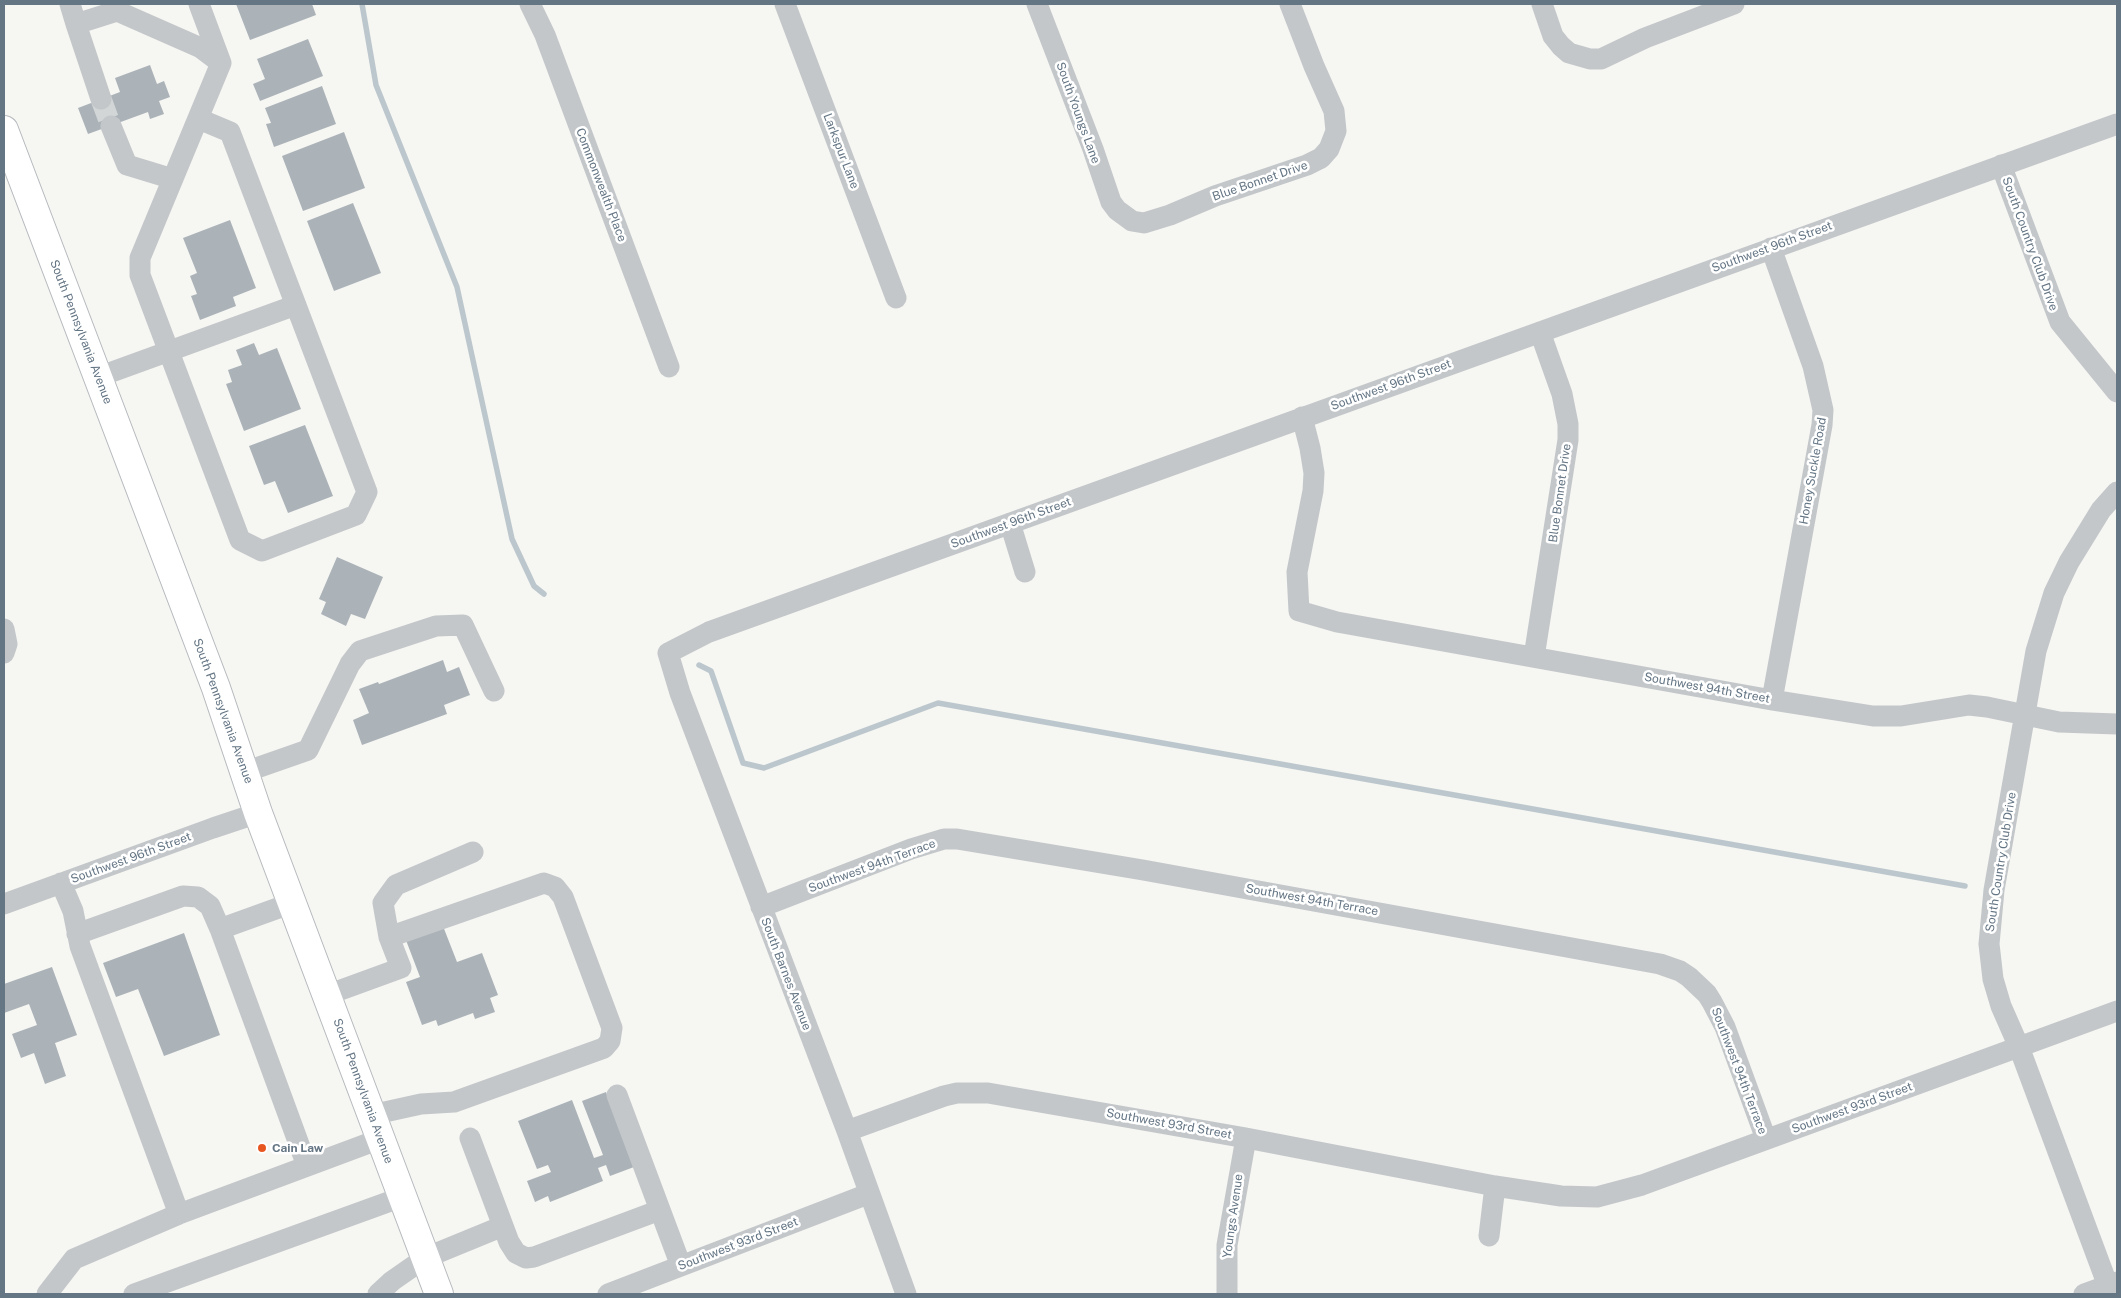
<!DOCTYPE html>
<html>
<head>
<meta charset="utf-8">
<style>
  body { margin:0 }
  #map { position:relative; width:2121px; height:1298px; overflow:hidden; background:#f6f6f2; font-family:"Public Sans",sans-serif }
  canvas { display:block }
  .frame { position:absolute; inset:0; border:5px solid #647584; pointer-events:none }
</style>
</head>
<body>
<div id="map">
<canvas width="2121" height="1298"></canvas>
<div class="frame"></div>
</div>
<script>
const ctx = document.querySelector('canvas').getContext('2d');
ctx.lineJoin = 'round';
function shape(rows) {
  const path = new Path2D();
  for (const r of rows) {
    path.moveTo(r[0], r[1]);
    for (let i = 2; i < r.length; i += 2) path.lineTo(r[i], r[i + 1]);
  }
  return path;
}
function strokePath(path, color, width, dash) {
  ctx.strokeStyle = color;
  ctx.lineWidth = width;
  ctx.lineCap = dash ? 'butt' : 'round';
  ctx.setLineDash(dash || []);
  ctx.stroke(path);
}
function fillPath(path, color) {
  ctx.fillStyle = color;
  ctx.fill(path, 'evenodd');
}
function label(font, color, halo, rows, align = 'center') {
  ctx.font = font + ' "Public Sans",sans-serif';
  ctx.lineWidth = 5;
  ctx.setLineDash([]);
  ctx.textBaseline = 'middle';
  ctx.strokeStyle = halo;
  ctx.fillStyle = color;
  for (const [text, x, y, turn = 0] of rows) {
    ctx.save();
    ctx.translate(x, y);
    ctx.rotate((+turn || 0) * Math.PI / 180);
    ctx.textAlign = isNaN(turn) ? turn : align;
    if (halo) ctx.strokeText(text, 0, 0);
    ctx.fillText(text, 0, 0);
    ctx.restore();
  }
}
strokePath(shape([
  [362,4,376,85,457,287,512,539,534,586,544,594],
  [699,665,711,671,743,763,764,768,938,703,1965,886]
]), '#bcc7cd', 5.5);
fillPath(shape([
  [236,4,312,4,316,15,250,40],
  [308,39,323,76,260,101,253,84,265,79,257,59],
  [150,65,157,84,164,81,170,97,159,101,164,114,150,119,148,112,88,134,78,108,120,92,115,78],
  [322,86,336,124,274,147,266,124,271,123,265,108],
  [344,132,365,188,303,211,282,156],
  [353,203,381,273,334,291,307,221],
  [230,220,256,288,233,297,236,306,200,320,191,296,197,294,190,276,197,273,183,238],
  [254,343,259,355,277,348,301,409,244,431,226,384,232,382,228,370,242,365,236,350],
  [305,425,333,496,288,513,275,481,264,485,249,446],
  [337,557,383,577,365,619,351,614,346,626,321,614,326,602,319,599],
  [443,660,447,672,459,667,470,695,444,705,447,714,362,745,353,720,369,713,359,689,378,682,379,684],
  [441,921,457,962,482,953,498,995,490,998,495,1012,475,1019,473,1013,438,1026,436,1020,422,1025,406,982,420,977,404,935],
  [184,933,220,1035,164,1056,138,989,116,997,103,963],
  [52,967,77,1035,55,1043,66,1076,45,1084,34,1053,21,1058,12,1034,37,1025,29,1004,4,1013,4,984],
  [606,1092,634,1167,610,1176,606,1165,598,1168,603,1181,550,1202,548,1196,535,1202,527,1181,551,1172,548,1165,537,1169,518,1121,572,1100,594,1158,603,1155,582,1101]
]), '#abb3b9');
strokePath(shape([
  [101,99,111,126]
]), '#d2d6d6', 21, [21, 11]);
const major = shape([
  [4,130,216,688,258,813,439,1294]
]);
strokePath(major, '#b6babe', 30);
strokePath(shape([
  [70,4,76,24,117,11,201,48,221,63,140,258,140,275,240,540,262,551,356,515,367,492,230,132,199,119],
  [199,4,221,63],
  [530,4,545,35,669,367],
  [785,4,896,298],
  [1037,4,1093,149,1111,202,1117,210,1132,221,1144,223,1170,215,1215,196,1307,165,1321,158,1329,149,1336,131,1334,111,1314,66,1290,4],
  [1542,4,1553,36,1561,46,1569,53,1590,59,1601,59,1645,38,1734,4],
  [76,24,101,99],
  [111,126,127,165,173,179],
  [2001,165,2060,322,2117,392],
  [1771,248,1813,366,1823,410,1822,425,1772,700],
  [98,377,296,305],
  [1302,417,1310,448,1314,473,1313,491,1297,572,1299,611,1337,622,1772,700,1873,716,1901,716,1969,705,1987,707,2059,722,2117,724],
  [1010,523,1025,572],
  [4,629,7,644,4,653],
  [1534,657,1568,440,1568,424,1562,394,1540,332],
  [245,772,308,750,350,664,360,651,436,626,463,625,494,691],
  [61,883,73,911,80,946,179,1214],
  [4,904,213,828,258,813],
  [761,907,911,849,944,839,957,839,1143,870,1660,964,1680,971,1689,977,1707,994,1712,1002,1725,1027,1766,1139],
  [220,929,307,1166],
  [77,934,183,896,198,897,210,906,220,929,292,903],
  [389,937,383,903,396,885,473,852],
  [327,995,401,968,389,937,544,883,555,887,563,897,612,1028,610,1041,604,1048,454,1102,421,1104,371,1115],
  [617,1095,681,1266],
  [847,1131,944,1096,957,1093,988,1093,1246,1138,1495,1186,1561,1196,1597,1197,1642,1185,2117,1011],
  [470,1138,509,1242,516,1253,526,1258,534,1257,660,1210],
  [1489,1236,1495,1186],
  [47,1294,74,1259,179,1214,380,1139],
  [134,1294,402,1197],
  [378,1294,392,1281,425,1258,503,1226],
  [608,1294,868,1194],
  [906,1294,847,1131,680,693,668,653,709,632,2117,124],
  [1227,1294,1227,1245,1246,1138],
  [2084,1294,2117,1282],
  [2111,1294,2019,1047,2001,1006,1993,979,1989,944,1994,890,2036,651,2054,593,2069,562,2101,510,2117,492]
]), '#c3c7ca', 21);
strokePath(major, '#fff', 28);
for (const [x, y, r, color] of [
  [262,1148,5,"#e85620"]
]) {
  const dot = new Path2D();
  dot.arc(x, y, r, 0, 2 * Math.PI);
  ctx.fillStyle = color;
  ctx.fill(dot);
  strokePath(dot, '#fff', 2);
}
label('12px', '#647584', '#fff', [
  ["South Youngs Lane",1078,113,70],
  ["Larkspur Lane",841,151,69],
  ["Blue Bonnet Drive",1260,181,-19],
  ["Commonwealth Place",601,185,69],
  ["South Country Club Drive",2030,244,70],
  ["Southwest 96th Street",1772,247,-20],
  ["South Pennsylvania Avenue",81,332,69],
  ["Southwest 96th Street",1391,385,-20],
  ["Honey Suckle Road",1813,471,-80],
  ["Blue Bonnet Drive",1560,493,-82],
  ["Southwest 96th Street",1011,523,-20],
  ["Southwest 94th Street",1707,688,10],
  ["South Pennsylvania Avenue",223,711,70],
  ["Southwest 96th Street",131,858,-20],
  ["South Country Club Drive",2001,862,-81],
  ["Southwest 94th Terrace",872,866,-20],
  ["Southwest 94th Terrace",1312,900,10],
  ["South Barnes Avenue",786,974,69],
  ["Southwest 94th Terrace",1739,1071,69],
  ["South Pennsylvania Avenue",363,1091,70],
  ["Southwest 93rd Street",1852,1108,-20],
  ["Southwest 93rd Street",1169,1124,10],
  ["Youngs Avenue",1233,1216,-82],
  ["Southwest 93rd Street",738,1244,-21]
]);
label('bold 12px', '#647584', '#fff', [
  ["Cain Law",272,1148]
], 'left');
</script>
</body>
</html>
